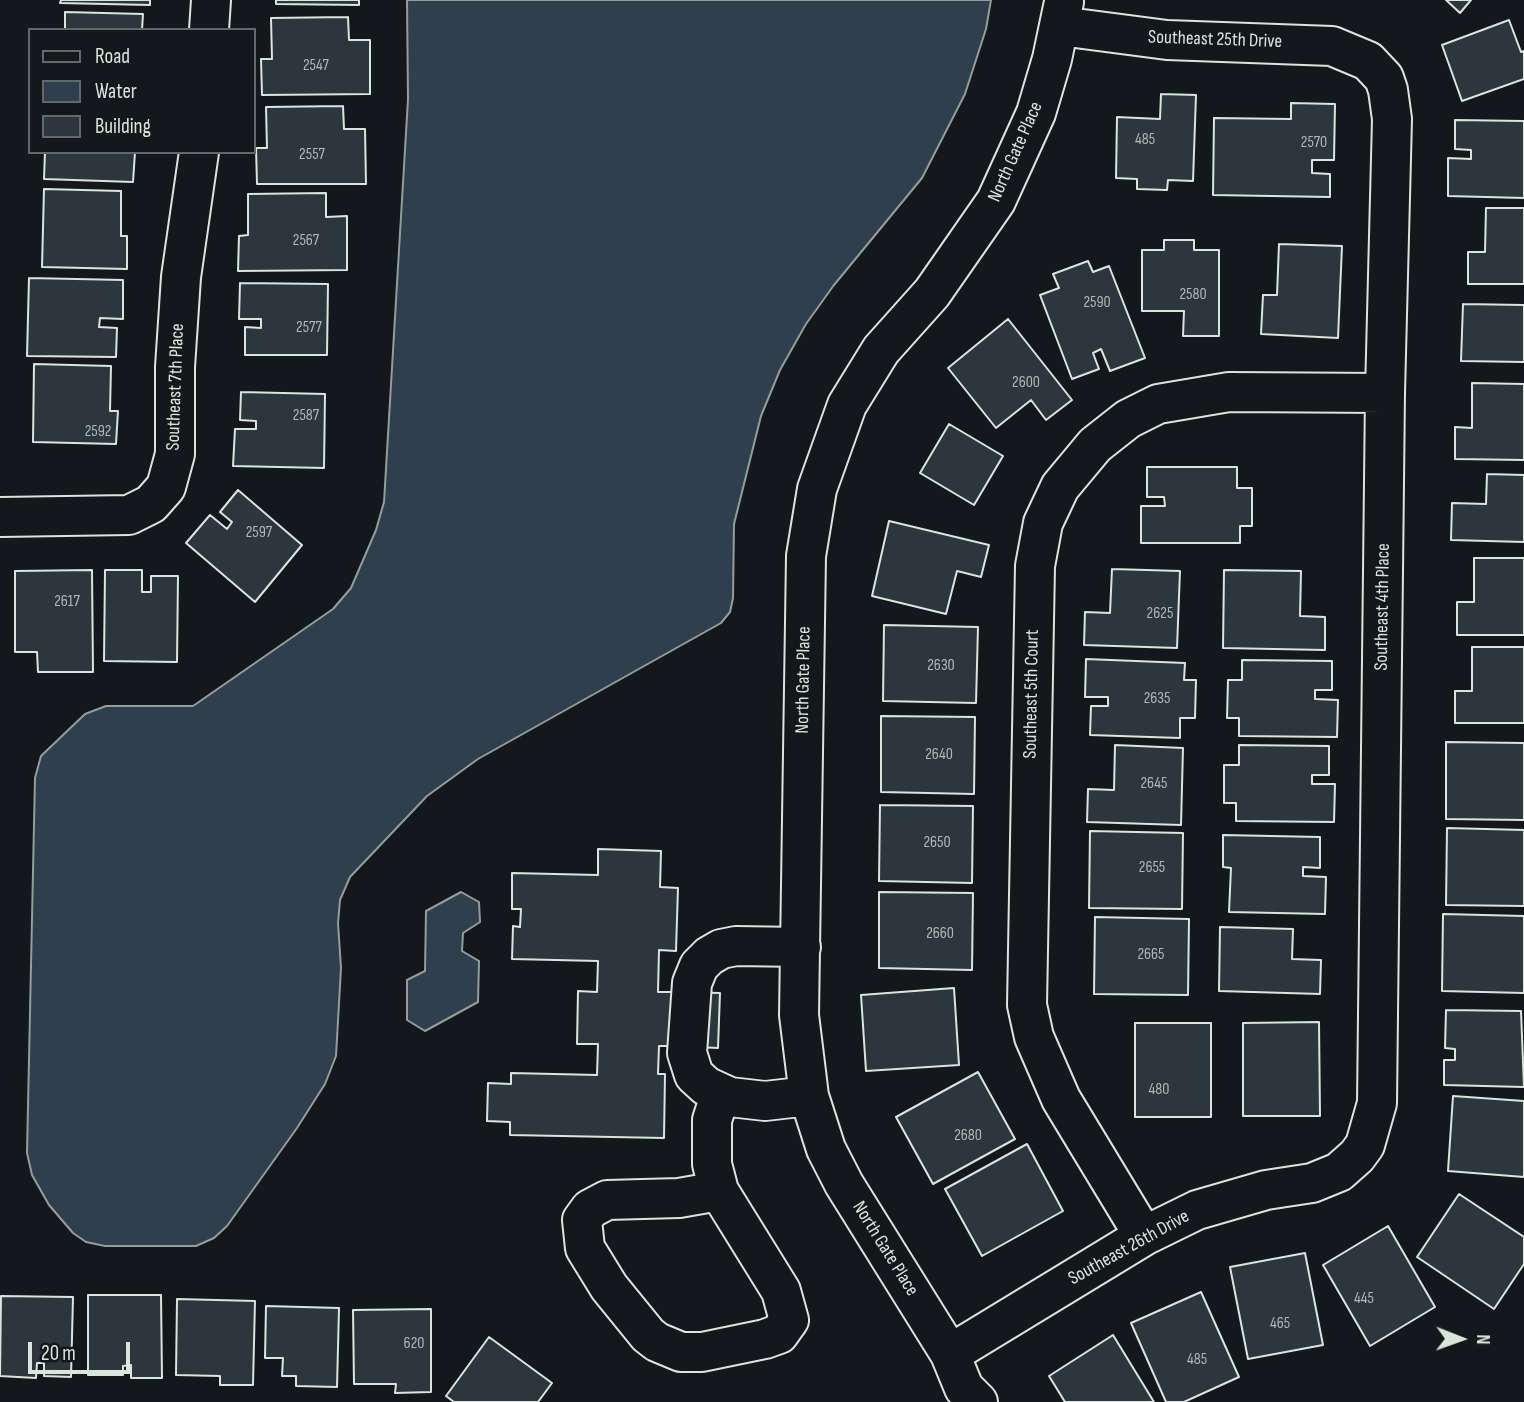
<!DOCTYPE html>
<html>
<head>
<meta charset="utf-8">
<style>
  body { margin:0 }
  #map { position:relative; width:1524px; height:1402px; overflow:hidden; background:#14181c; font-family:"Sofia Sans Condensed",sans-serif }
  canvas { display:block }
  .legend { position:absolute; left:28px; top:28px; width:228px; height:126px; box-sizing:border-box; background:#14181c; border:2px solid #626a69; margin:0; padding:9px 12px; list-style:none; font-size:21px; color:#d8e6dc }
  .legend li { display:flex; align-items:center; gap:14px; height:35px }
  .legend b { width:35px; border:2px solid #626a69 }
  .north { position:absolute; left:1426px; top:1304px; width:70px; height:70px; -webkit-text-stroke:5px #14181c; paint-order:stroke; rotate:91deg; font-size:19px; font-weight:700; line-height:28px; text-align:center; color:#d8e6dc }
  .north::after { content:''; display:block; margin:auto; width:24px; height:32px; background:#d8e6dc; clip-path:polygon(50% 0,100% 100%,50% 72%,0 100%) }
  .scale { position:absolute; left:28px; top:1342px; width:102px; height:32px; box-sizing:border-box; border:4px solid #d8e6dc; border-top:0; padding-left:9px; font-size:21px; line-height:24px; white-space:nowrap; color:#d8e6dc; -webkit-text-stroke:5px #14181c; paint-order:stroke }
</style>
</head>
<body>
<div id="map">
<canvas width="1524" height="1402"></canvas>
<ul class="legend">
<li><b style="height:9px;background:#14181c"></b>Road</li>
<li><b style="height:19px;background:#2f3f4d"></b>Water</li>
<li><b style="height:19px;background:#2c363c"></b>Building</li>
</ul>
<div class="north">N</div>
<div class="scale">20 m</div>
</div>
<script>
const ctx = document.querySelector('canvas').getContext('2d');
ctx.lineJoin = 'round';
function fillPath(path, color) {
  ctx.fillStyle = color;
  ctx.fill(path, 'evenodd');
}
function shape(rows) {
  const path = new Path2D();
  for (const r of rows) {
    path.moveTo(r[0], r[1]);
    for (let i = 2; i < r.length; i += 2) path.lineTo(r[i], r[i + 1]);
  }
  return path;
}
function strokePath(path, color, width, dash) {
  ctx.strokeStyle = color;
  ctx.lineWidth = width;
  ctx.lineCap = dash ? 'butt' : 'round';
  ctx.setLineDash(dash || []);
  ctx.stroke(path);
}
function label(font, color, halo, rows, align = 'center') {
  ctx.font = font + ' "Sofia Sans Condensed",sans-serif';
  ctx.lineWidth = 5;
  ctx.setLineDash([]);
  ctx.textBaseline = 'middle';
  ctx.strokeStyle = halo;
  ctx.fillStyle = color;
  for (const [text, x, y, turn = 0] of rows) {
    ctx.save();
    ctx.translate(x, y);
    ctx.rotate((+turn || 0) * Math.PI / 180);
    ctx.textAlign = isNaN(turn) ? turn : align;
    if (halo) ctx.strokeText(text, 0, 0);
    ctx.fillText(text, 0, 0);
    ctx.restore();
  }
}
const water = shape([
  [407,0,991,0,986,29,965,94,922,178,834,285,806,324,780,370,761,416,734,524,733,598,730,612,721,623,478,759,427,796,350,877,340,900,338,923,341,968,336,1056,325,1084,297,1128,227,1226,214,1238,196,1246,105,1246,86,1242,73,1233,49,1205,32,1175,27,1153,35,778,41,756,85,714,106,706,193,706,333,609,351,588,376,530,384,502,408,99,407,0],
  [461,892,479,902,480,922,463,933,462,951,479,961,478,1002,425,1031,407,1020,407,980,425,971,426,911,461,892]
]);
fillPath(water, '#2f3f4d');
strokePath(water, '#939e99', 2);
const building = shape([
  [61,0,150,0,150,5,60,3,61,0],
  [276,0,359,0,359,5,276,4,276,0],
  [1446,0,1471,0,1460,13,1446,0],
  [65,12,143,14,142,30,65,30,65,12],
  [348,17,349,40,370,40,370,94,262,95,261,59,272,59,271,18,348,17],
  [1509,20,1521,52,1524,51,1524,79,1462,101,1442,45,1509,20],
  [1161,94,1196,95,1193,181,1168,180,1167,190,1137,189,1137,179,1116,178,1117,117,1160,119,1161,94],
  [1291,103,1335,104,1334,160,1312,160,1312,173,1330,174,1330,197,1213,195,1214,118,1291,119,1291,103],
  [343,106,344,129,365,129,366,184,257,184,256,148,267,148,266,107,343,106],
  [1455,120,1524,121,1524,198,1448,196,1448,158,1471,159,1471,150,1455,149,1455,120],
  [45,152,135,152,133,182,44,179,45,152],
  [44,189,121,191,121,236,127,236,127,269,42,267,44,189],
  [326,193,326,217,347,216,347,270,238,271,239,236,248,235,248,194,326,193],
  [1486,208,1524,208,1524,284,1468,284,1468,252,1485,252,1486,208],
  [1164,240,1194,240,1194,250,1219,250,1219,336,1183,336,1184,311,1142,311,1142,250,1164,250,1164,240],
  [1279,244,1342,246,1338,338,1261,334,1263,295,1277,295,1279,244],
  [1088,261,1093,272,1109,266,1145,358,1110,371,1101,349,1093,353,1099,369,1072,379,1040,295,1059,288,1053,274,1088,261],
  [29,278,123,280,123,319,100,318,99,327,117,328,116,357,27,356,29,278],
  [240,283,328,284,327,355,245,355,245,327,261,328,261,319,239,319,240,283],
  [1463,304,1524,305,1524,362,1461,361,1463,304],
  [1008,319,1072,400,1046,420,1031,400,996,428,948,368,1008,319],
  [34,364,111,366,110,411,118,411,116,444,33,442,34,364],
  [1472,383,1524,384,1524,460,1455,459,1455,427,1472,428,1472,383],
  [241,392,325,394,324,468,233,466,235,429,256,429,256,421,240,420,241,392],
  [949,424,1003,456,974,505,920,473,949,424],
  [1147,467,1237,467,1237,488,1252,488,1252,526,1240,526,1240,543,1141,543,1141,506,1165,506,1164,497,1147,497,1147,467],
  [1487,474,1524,475,1524,542,1451,540,1452,503,1486,504,1487,474],
  [238,490,302,545,255,602,186,543,210,515,227,529,232,522,220,512,238,490],
  [889,521,989,545,981,577,957,571,946,614,872,596,889,521],
  [1474,558,1524,558,1524,635,1457,635,1457,602,1474,602,1474,558],
  [1112,569,1180,571,1177,648,1084,645,1085,612,1110,613,1112,569],
  [92,570,93,672,38,672,37,652,15,652,15,571,92,570],
  [105,570,142,570,142,592,151,592,151,576,178,576,177,662,104,661,105,570],
  [1224,570,1301,571,1300,616,1325,617,1325,650,1223,648,1224,570],
  [884,625,978,627,976,703,883,701,884,625],
  [1472,647,1524,647,1524,723,1455,723,1455,691,1472,691,1472,647],
  [1086,659,1185,663,1184,680,1196,680,1195,718,1180,718,1180,738,1090,735,1091,706,1108,706,1108,697,1085,697,1086,659],
  [1242,660,1332,661,1332,690,1315,690,1315,699,1338,700,1337,737,1239,736,1239,718,1227,718,1228,680,1242,680,1242,660],
  [881,716,975,717,974,794,881,792,881,716],
  [1446,742,1524,743,1524,820,1446,819,1446,742],
  [1115,745,1183,748,1181,825,1087,822,1088,789,1114,790,1115,745],
  [1239,745,1329,746,1329,775,1312,775,1312,784,1335,784,1334,822,1236,821,1236,803,1224,803,1224,765,1239,765,1239,745],
  [880,805,973,806,972,883,879,881,880,805],
  [1447,828,1524,830,1524,906,1446,905,1447,828],
  [1090,831,1183,833,1182,909,1089,908,1090,831],
  [1223,835,1320,837,1320,868,1303,867,1303,876,1326,877,1325,914,1229,912,1231,868,1223,867,1223,835],
  [598,849,661,851,660,887,678,888,676,951,659,950,658,992,676,992,674,1046,659,1046,658,1074,665,1074,664,1138,510,1135,510,1122,487,1121,488,1083,511,1084,511,1073,597,1075,598,1044,577,1044,578,991,597,992,598,961,512,959,513,926,520,927,521,909,512,909,512,873,598,875,598,849],
  [879,892,973,893,972,970,879,968,879,892],
  [1443,914,1524,916,1524,993,1442,991,1443,914],
  [1095,917,1189,919,1188,995,1094,994,1095,917],
  [1220,927,1293,929,1292,959,1321,960,1320,994,1219,991,1220,927],
  [954,988,959,1065,866,1071,861,995,954,988],
  [676,992,720,993,718,1048,674,1046,676,992],
  [1446,1010,1521,1011,1524,1087,1444,1085,1444,1060,1455,1060,1455,1049,1445,1048,1446,1010],
  [1319,1022,1320,1116,1243,1116,1243,1023,1319,1022],
  [1135,1023,1211,1023,1211,1117,1135,1117,1135,1023],
  [978,1072,1015,1139,933,1184,896,1117,978,1072],
  [1453,1096,1524,1101,1524,1177,1448,1171,1453,1096],
  [1027,1144,1063,1211,982,1256,945,1189,1027,1144],
  [1459,1194,1524,1237,1524,1264,1494,1309,1417,1257,1459,1194],
  [1388,1226,1435,1307,1370,1346,1323,1265,1388,1226],
  [1305,1253,1323,1345,1248,1359,1230,1267,1305,1253],
  [1201,1292,1239,1377,1184,1402,1166,1402,1131,1323,1201,1292],
  [88,1295,161,1295,162,1378,131,1378,131,1365,123,1366,123,1375,88,1375,88,1295],
  [1,1296,73,1297,71,1377,44,1376,44,1363,37,1363,36,1378,0,1376,1,1296],
  [177,1299,255,1301,253,1385,220,1385,220,1376,176,1375,177,1299],
  [266,1306,339,1308,337,1387,296,1386,296,1376,282,1376,283,1358,265,1358,266,1306],
  [431,1309,431,1392,395,1393,396,1384,354,1384,353,1310,431,1309],
  [1113,1335,1154,1402,1065,1402,1049,1376,1113,1335],
  [489,1337,552,1383,538,1402,454,1402,446,1396,489,1337]
]);
fillPath(building, '#2c363c');
strokePath(building, '#d8e6dc', 2);
const minor = shape([
  [209,30,211,0],
  [0,517,129,515,151,504,166,487,175,454,175,367,181,277,199,152],
  [801,947,736,946,721,949,709,956,699,966,692,983,687,1053,694,1075,706,1086,730,1097,765,1101,809,1096],
  [719,1191,679,1198,607,1200,590,1209,582,1220,585,1248,609,1287,648,1335,657,1342,681,1352,702,1352,765,1339,779,1334,789,1320,781,1291,719,1191,712,1164,712,1120,721,1093],
  [1144,1236,1061,1099,1034,1037,1027,1005,1035,566,1043,523,1060,487,1095,445,1128,419,1158,404,1229,392,1385,393],
  [950,1354,1144,1236,1197,1210,1266,1190,1312,1183,1339,1172,1357,1156,1365,1145,1377,1103,1385,393,1392,119,1388,90,1384,78,1368,61,1332,46,1167,40,1060,26],
  [978,1402,964,1388,950,1354,844,1184,826,1149,809,1096,799,1015,806,556,817,489,847,405,881,350,932,293,996,201,1036,113,1052,59,1064,2]
]);
strokePath(minor, '#d8e6dc', 42);
strokePath(minor, '#14181c', 38);
label('16px', '#adbab4', null, [
  ["2547",316,66],
  ["485",1145,140],
  ["2570",1314,143],
  ["2557",312,155],
  ["2567",306,241],
  ["2580",1193,295],
  ["2590",1097,303],
  ["2577",309,328],
  ["2600",1026,383],
  ["2587",306,416],
  ["2592",98,432],
  ["2597",259,533],
  ["2617",67,602],
  ["2625",1160,614],
  ["2630",941,666],
  ["2635",1157,699],
  ["2640",939,755],
  ["2645",1154,784],
  ["2650",937,843],
  ["2655",1152,868],
  ["2660",940,934],
  ["2665",1151,955],
  ["480",1159,1090],
  ["2680",968,1136],
  ["445",1364,1299],
  ["465",1280,1324],
  ["620",414,1344],
  ["485",1197,1360]
]);
label('19px', '#d8e6dc', '#14181c', [
  ["Southeast 25th Drive",1215,40,2],
  ["North Gate Place",1016,152,-66],
  ["Southeast 7th Place",176,387,-88],
  ["Southeast 4th Place",1383,607,-89],
  ["North Gate Place",804,680,-89],
  ["Southeast 5th Court",1032,694,-89],
  ["Southeast 26th Drive",1129,1248,-29],
  ["North Gate Place",885,1249,58]
]);
</script>
</body>
</html>
